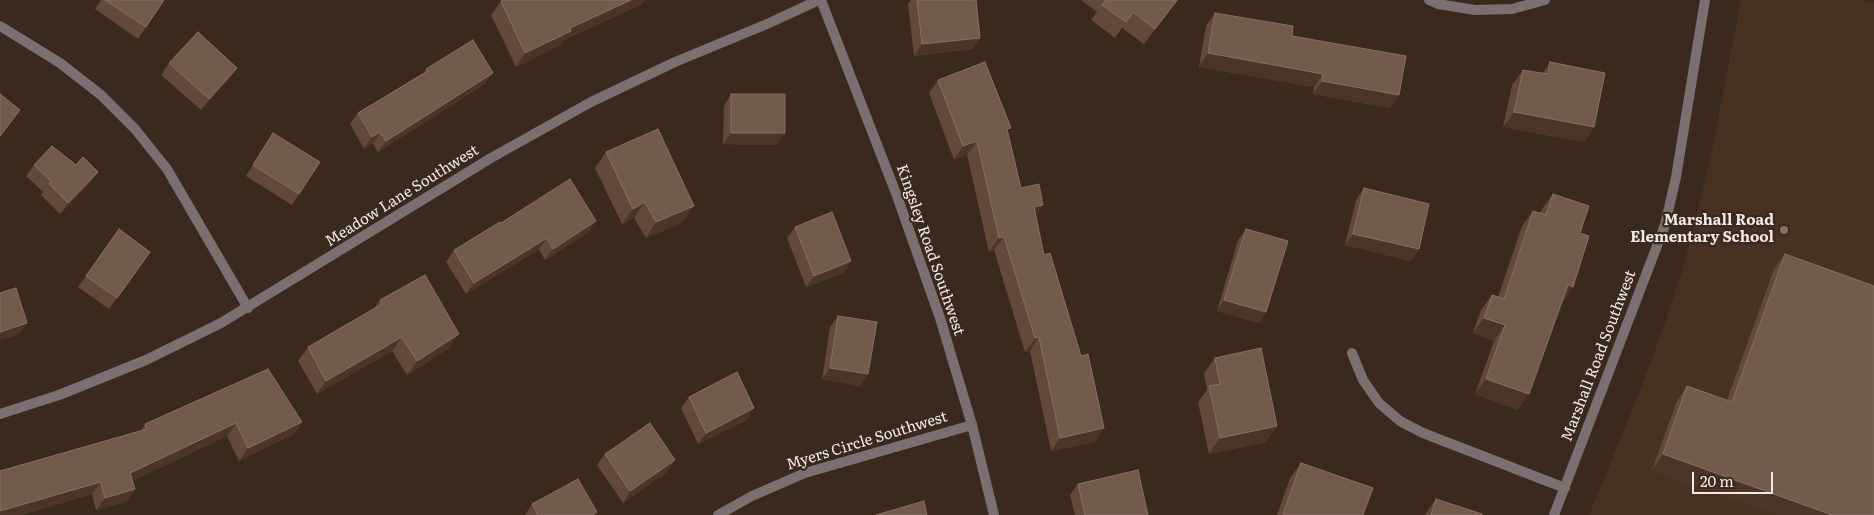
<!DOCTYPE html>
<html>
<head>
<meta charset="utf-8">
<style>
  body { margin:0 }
  #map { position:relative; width:1874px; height:515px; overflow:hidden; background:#39291f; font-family:Literata,serif }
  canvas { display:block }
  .scale { position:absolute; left:1692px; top:472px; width:81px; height:22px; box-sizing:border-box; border:2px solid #f5e9e3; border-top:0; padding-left:6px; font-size:15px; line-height:18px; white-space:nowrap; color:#f5e9e3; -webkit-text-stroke:4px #39291f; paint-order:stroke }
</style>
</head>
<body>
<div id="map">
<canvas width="1874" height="515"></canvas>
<div class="scale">20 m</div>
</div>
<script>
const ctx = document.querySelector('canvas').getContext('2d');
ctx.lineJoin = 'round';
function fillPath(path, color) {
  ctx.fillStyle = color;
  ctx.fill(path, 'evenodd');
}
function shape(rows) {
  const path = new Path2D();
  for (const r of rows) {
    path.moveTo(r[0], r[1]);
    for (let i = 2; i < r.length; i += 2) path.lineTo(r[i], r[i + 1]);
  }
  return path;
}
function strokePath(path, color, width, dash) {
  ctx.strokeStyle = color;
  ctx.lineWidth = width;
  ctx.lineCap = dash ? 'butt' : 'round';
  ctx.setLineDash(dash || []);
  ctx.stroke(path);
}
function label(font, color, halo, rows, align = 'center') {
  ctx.font = font + ' Literata,serif';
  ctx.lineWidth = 4.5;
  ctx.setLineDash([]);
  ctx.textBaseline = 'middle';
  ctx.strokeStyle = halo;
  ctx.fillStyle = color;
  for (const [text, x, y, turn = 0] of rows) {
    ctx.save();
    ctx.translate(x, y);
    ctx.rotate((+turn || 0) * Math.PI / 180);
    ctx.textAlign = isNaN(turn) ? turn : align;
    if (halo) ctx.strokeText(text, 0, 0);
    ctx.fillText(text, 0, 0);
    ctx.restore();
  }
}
fillPath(shape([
  [1741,0,1858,0,1874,3,1874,515,1589,515,1641,388,1665,323,1685,262,1710,160]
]), '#473123');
strokePath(shape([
  [1429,0,1438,4,1475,10,1512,9,1545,0],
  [0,26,60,63,101,95,135,129,167,169,248,308],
  [1352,353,1363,380,1379,403,1400,421,1423,433,1565,488],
  [0,414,59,395,146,360,221,323,491,158,591,102,675,62,767,24,819,0],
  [718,515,752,496,805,473,972,425],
  [1554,515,1665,225,1676,177,1705,0]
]), '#7a6f71', 10);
strokePath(shape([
  [821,0,897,196,940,318,972,425,994,515]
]), '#7a6f71', 10);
fillPath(shape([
  [101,0,164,0,138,39,95,9],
  [911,0,976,0,980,38,972,49,914,56,908,4],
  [1081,0,1178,0,1144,44,1122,28,1115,38,1091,20,1097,12],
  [501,1,642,4,564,40,562,44,516,67,491,15],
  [1215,13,1292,36,1390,108,1313,94,1314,87,1199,67,1206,26],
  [1550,62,1594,127,1584,142,1503,127,1512,85,1523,70,1543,73],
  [169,63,237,68,229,79,201,110,161,75],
  [426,69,485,84,378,152,373,144,364,149,350,124,358,113,423,73],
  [938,80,1008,132,1021,188,1036,216,1044,255,1095,442,1051,451,1030,351,1025,352,994,250,989,252,967,155,954,160,929,93],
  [731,94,777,145,723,144,724,106],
  [273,133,299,194,292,205,246,176],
  [606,152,683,222,646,238,634,218,622,224,595,168],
  [34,165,76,165,98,172,90,183,60,214,41,195,43,192,26,176],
  [1364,188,1411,261,1345,245,1356,200],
  [1553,194,1580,233,1573,287,1562,302,1518,410,1475,394,1494,341,1473,333,1481,310,1492,295,1498,297,1522,226,1533,211,1540,213,1542,209],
  [501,223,589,232,545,260,539,249,466,294,446,262,454,250],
  [795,227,851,261,844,273,806,287,787,238],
  [119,229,150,252,109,309,78,287],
  [1246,229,1259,323,1217,311,1238,240],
  [1785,254,1874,515,1778,515,1652,470,1677,401,1687,386,1727,400,1774,269],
  [380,300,449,348,407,375,392,351,317,394,298,361,308,347,373,310],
  [838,316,868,374,860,386,822,379,830,327],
  [1215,358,1266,442,1209,454,1198,402,1207,390,1204,373],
  [689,397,747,420,698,444,681,408],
  [302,422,294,434,239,461,227,436,132,481,135,489,126,502,96,510,92,494,21,515,0,515,140,432,145,424],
  [605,454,667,472,623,503,597,465],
  [1301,463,1363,515,1277,515,1290,478],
  [1078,484,1148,515,1075,515,1070,495],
  [1436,499,1482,515,1425,515],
  [532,504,595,515,525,515]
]), '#62493b');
fillPath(shape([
  [631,0,645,0,642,4,564,40,562,44,516,67,525,53,570,28],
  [1177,0,1173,7,1144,44,1155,29],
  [980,38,972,49,914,56,922,44],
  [1208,53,1323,74,1314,87,1199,67],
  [237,68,229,79,201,110,209,99],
  [493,73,485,84,378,152,386,141],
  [1322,81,1399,95,1390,108,1313,94],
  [1514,112,1594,127,1584,142,1503,127],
  [380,132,373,144,364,149,372,137],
  [731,133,785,133,777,145,723,144],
  [977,141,967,155,954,160,963,146],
  [98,172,90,183,60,214,68,203],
  [645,202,634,218,622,224,633,209],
  [1043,205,1034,219,1034,207],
  [694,206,683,222,646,238,656,222],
  [596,221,589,232,545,260,553,249],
  [1353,234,1419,249,1411,261,1345,245],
  [1004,237,994,250,989,252,999,238],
  [547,238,539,249,466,294,474,283],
  [851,261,844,273,806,287,814,276],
  [1568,285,1573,287,1562,302],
  [1224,300,1266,312,1259,323,1217,311],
  [1484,318,1505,325,1494,341,1473,333],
  [27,323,19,335,0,340,0,332],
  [459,334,449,348,407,375,417,361],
  [402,337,392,351,317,394,326,381],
  [1039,337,1030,351,1025,352,1035,338],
  [830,368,868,374,860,386,822,379],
  [1486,379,1529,394,1518,410,1475,394],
  [754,408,747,420,698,444,706,433],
  [302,422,294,434,239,461,248,448],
  [236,423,227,436,121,486,130,473],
  [1277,426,1266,442,1209,454,1220,438],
  [1104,428,1095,442,1051,451,1060,438],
  [1663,454,1832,515,1778,515,1652,470],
  [675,460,667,472,623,503,630,491],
  [101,482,92,494,21,515,0,515,0,511],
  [135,489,126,502,96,510,105,498]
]), '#4b3528');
const building = shape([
  [105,0,164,0,146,27,105,0],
  [503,0,631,0,570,28,571,31,525,53,501,1,503,0],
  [917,0,976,0,980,38,922,44,917,0],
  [1106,0,1177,0,1155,29,1133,12,1126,22,1102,5,1106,0],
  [1215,13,1293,26,1292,36,1406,56,1399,95,1322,81,1323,74,1208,53,1215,13],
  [198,32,237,68,209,99,169,63,198,32],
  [473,40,493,73,386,141,380,132,372,137,358,113,428,71,426,69,473,40],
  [985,62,1011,128,1007,129,1021,188,1039,184,1043,205,1034,207,1044,255,1050,253,1081,356,1088,354,1104,428,1060,438,1039,337,1035,338,1004,237,999,238,977,141,963,146,938,80,985,62],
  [1550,62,1605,73,1594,127,1514,112,1523,70,1548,74,1550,62],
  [0,94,20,110,0,136,0,94],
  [731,94,785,94,785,133,731,133,731,94],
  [658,129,694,206,656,222,645,202,633,209,606,152,658,129],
  [273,133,320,162,299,194,253,165,273,133],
  [52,146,76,165,83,157,98,172,68,203,49,184,51,181,34,165,52,146],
  [570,179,596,221,553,249,547,238,474,283,454,250,500,222,501,223,570,179],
  [1364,188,1429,204,1419,249,1353,234,1364,188],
  [1553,194,1589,206,1580,233,1589,236,1573,287,1568,285,1529,394,1486,379,1505,325,1484,318,1492,295,1504,299,1533,211,1546,215,1553,194],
  [832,212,851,261,814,276,795,227,832,212],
  [119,229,150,252,117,298,86,276,119,229],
  [1246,229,1288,241,1266,312,1224,300,1246,229],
  [1785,254,1874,286,1874,515,1832,515,1663,454,1687,386,1732,402,1785,254],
  [425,275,459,334,417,361,402,337,326,381,308,347,382,304,380,300,425,275],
  [16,288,27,323,0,332,0,293,16,288],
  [838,316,877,322,868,374,830,368,838,316],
  [1261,348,1277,426,1220,438,1209,386,1220,384,1215,358,1261,348],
  [268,369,302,422,248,448,236,423,130,473,135,489,105,498,101,482,0,511,0,471,147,429,145,424,268,369],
  [737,372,754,408,706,433,689,397,737,372],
  [650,423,675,460,630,491,605,454,650,423],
  [1301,463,1373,488,1363,515,1287,515,1283,514,1301,463],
  [1138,470,1148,515,1085,515,1078,484,1138,470],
  [578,479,597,512,593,515,538,515,532,504,578,479],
  [1436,499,1482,514,1482,515,1431,515,1436,499],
  [924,501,927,515,876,515,924,501]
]);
fillPath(building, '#725a4d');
strokePath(building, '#867164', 1);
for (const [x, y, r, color] of [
  [1784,230,5,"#8d6e63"]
]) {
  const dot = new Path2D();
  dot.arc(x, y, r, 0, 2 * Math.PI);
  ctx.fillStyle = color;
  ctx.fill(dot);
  strokePath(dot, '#39291f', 2);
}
label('15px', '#f5e9e3', '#39291f', [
  ["Meadow Lane Southwest",402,196,-32],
  ["Kingsley Road Southwest",930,250,71],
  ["Marshall Road Southwest",1599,356,-69],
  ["Myers Circle Southwest",867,441,-17]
]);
label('bold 15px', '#f5e9e3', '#39291f', [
  ["Marshall Road",1774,221],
  ["Elementary School",1774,238]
], 'right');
</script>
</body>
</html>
